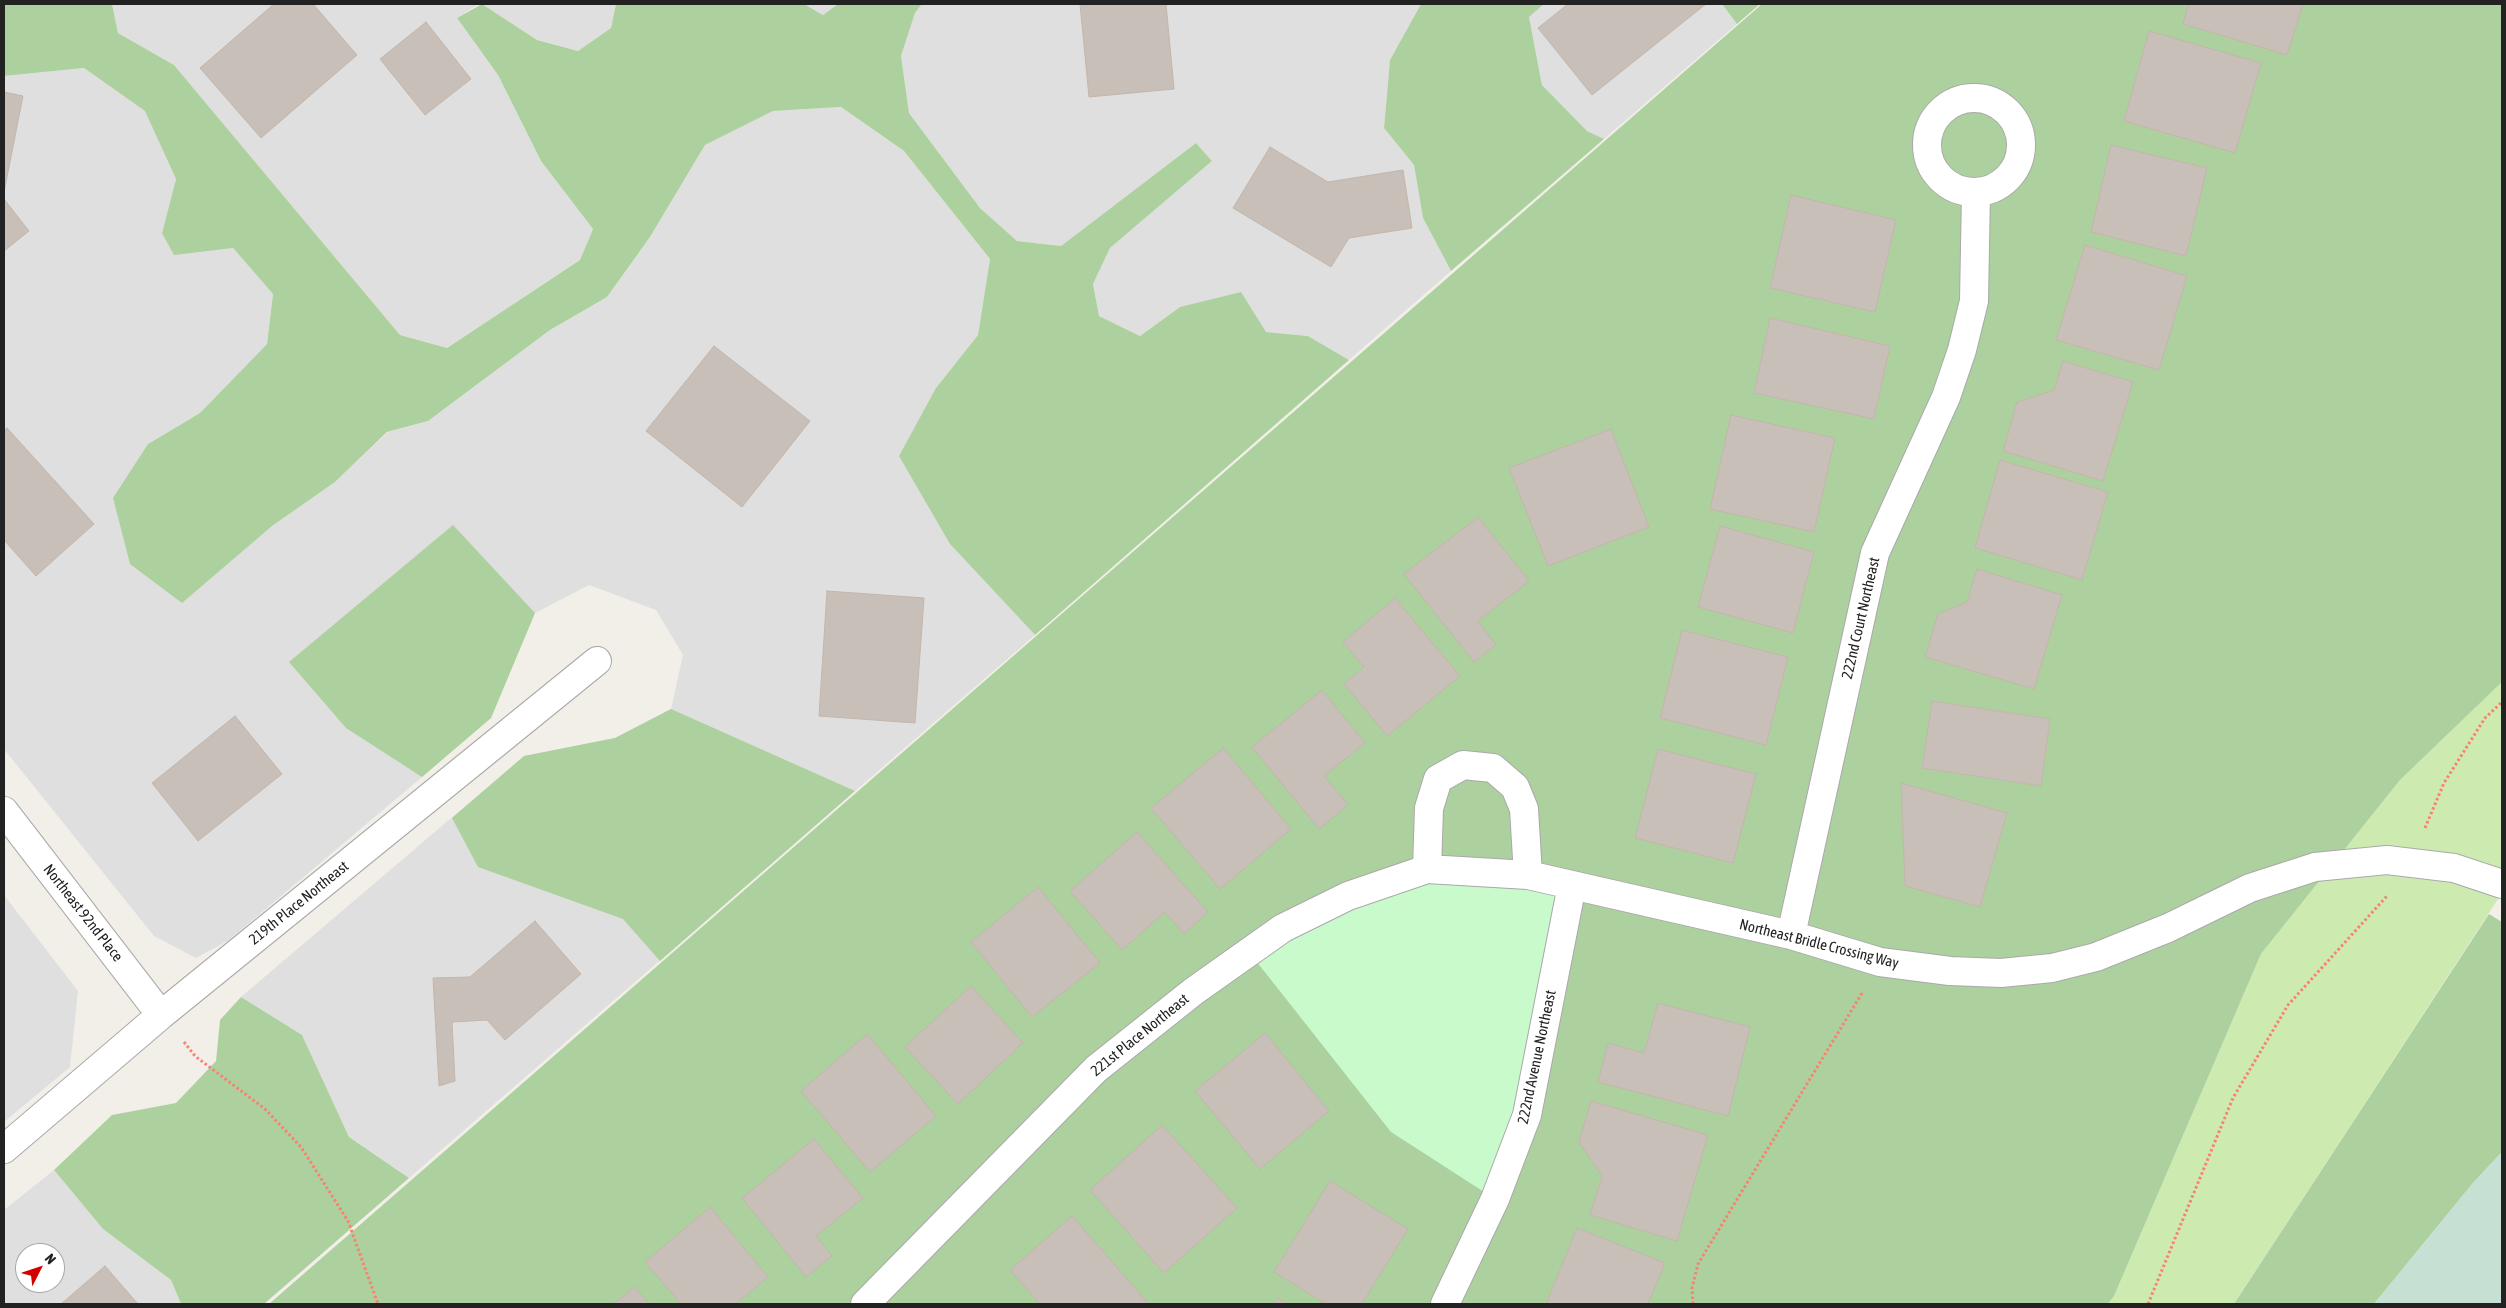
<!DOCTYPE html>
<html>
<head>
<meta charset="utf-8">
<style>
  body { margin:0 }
  #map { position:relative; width:2506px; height:1308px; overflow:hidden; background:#f2efe9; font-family:"Asap Condensed",sans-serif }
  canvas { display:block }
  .frame { position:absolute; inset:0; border:5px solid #222; pointer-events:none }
  .north { position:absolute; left:15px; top:1243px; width:50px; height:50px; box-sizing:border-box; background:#fff; border:1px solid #a7a7a7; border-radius:50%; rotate:49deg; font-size:14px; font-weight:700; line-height:20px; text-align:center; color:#222 }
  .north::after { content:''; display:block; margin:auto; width:18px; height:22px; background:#d40000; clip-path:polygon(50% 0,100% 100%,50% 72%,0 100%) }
</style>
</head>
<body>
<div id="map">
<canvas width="2506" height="1308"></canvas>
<div class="frame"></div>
<div class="north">N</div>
</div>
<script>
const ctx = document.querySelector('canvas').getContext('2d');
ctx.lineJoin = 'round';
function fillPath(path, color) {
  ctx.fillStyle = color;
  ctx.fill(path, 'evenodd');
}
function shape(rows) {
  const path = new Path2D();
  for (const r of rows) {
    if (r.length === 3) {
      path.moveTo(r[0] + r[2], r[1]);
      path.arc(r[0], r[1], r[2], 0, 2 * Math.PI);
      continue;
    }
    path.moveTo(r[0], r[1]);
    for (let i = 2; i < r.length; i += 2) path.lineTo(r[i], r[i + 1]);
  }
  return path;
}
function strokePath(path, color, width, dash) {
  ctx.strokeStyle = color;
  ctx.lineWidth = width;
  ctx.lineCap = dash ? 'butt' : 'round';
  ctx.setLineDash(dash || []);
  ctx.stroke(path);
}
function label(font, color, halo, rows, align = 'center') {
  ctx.font = font + ' "Asap Condensed",sans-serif';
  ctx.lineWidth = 4;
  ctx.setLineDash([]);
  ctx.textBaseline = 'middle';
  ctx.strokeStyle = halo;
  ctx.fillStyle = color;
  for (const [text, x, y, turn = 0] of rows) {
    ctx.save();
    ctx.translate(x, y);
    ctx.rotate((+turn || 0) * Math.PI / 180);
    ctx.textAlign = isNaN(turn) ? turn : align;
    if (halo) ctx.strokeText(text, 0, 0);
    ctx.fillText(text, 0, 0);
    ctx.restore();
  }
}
fillPath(shape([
  [112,4,479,4,457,18,498,75,541,161,593,229,580,260,447,348,400,335,174,65,118,33],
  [482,4,616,4,611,28,578,51,537,40],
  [804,4,838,4,823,15],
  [922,4,1421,4,1390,60,1384,128,1414,165,1423,218,1451,271,1349,360,1308,336,1266,332,1180,307,1140,336,1099,316,1093,284,1110,248,1212,161,1196,143,1061,246,1017,241,980,208,909,113,901,56,915,13],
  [1544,4,1722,4,1737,24,1604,139,1587,131,1542,85,1529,17],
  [84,68,146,111,176,179,162,233,233,248,273,294,267,344,200,413,148,444,272,526,335,482,388,432,428,421,550,330,607,297,650,237,705,145,773,111,841,107,904,151,990,259,978,335,936,388,950,544,1035,635,409,1178,349,1137,302,1036,241,997,524,756,615,738,671,709,683,655,656,610,589,585,535,613,491,718,422,777,229,940,196,958,154,936,4,749,4,76],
  [4,895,78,991,70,1067,4,1122],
  [54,1170,103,1229,171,1280,181,1304,4,1304,4,1210],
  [25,1253,55,1253,55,1283,25,1283]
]), '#e0dfdf');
fillPath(shape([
  [2502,682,2502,893,2234,1304,2108,1304,2114,1296,2261,954,2400,780]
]), '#cdebb0');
fillPath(shape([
  [4,4,112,4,118,33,174,65,400,335,447,348,580,260,593,229,541,161,498,75,457,18,482,4,537,40,578,51,611,28,616,4,804,4,823,15,838,4,922,4,915,13,901,56,909,113,980,208,1017,241,1061,246,1196,143,1212,161,1110,248,1093,284,1099,316,1140,336,1180,307,1241,292,1266,332,1308,336,1349,360,1035,635,950,544,899,456,936,388,978,335,990,259,904,151,841,107,773,111,705,145,650,237,607,297,550,330,428,421,387,432,335,482,272,526,182,603,130,564,113,498,148,444,200,413,267,344,273,294,233,248,174,255,162,233,176,179,145,111,84,68,4,76],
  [1421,4,1544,4,1529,17,1542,85,1587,131,1604,139,1451,271,1423,218,1414,165,1384,128,1390,60],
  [1722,4,1760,4,1737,24],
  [1762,4,2502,4,2502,682,2400,780,2261,954,2114,1296,2108,1304,269,1304],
  [453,525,535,613,491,718,422,777,346,728,289,662],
  [671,709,855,791,660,961,623,919,478,867,452,818,524,756,615,738],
  [2489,914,2502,922,2502,1152,2473,1183,2374,1304,2234,1304],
  [241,997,302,1035,349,1137,409,1178,264,1304,181,1304,171,1280,103,1229,54,1170,112,1115,176,1103,216,1061,220,1020]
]), '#add19e');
fillPath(shape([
  [2502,1152,2502,1304,2374,1304,2473,1183]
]), '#c6e0d4');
fillPath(shape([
  [1427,869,1572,885,1495,1199,1391,1132,1249,952]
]), '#c8facc');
const building = shape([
  [274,4,313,4,357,55,261,138,200,68,274,4],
  [1080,4,1166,4,1174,89,1089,97,1080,4],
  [1568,4,1706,4,1592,95,1538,28,1568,4],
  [2188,4,2303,4,2287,55,2183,24,2188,4],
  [426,22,471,79,425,115,380,59,426,22],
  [2149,31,2261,63,2235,153,2124,121,2149,31],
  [4,92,23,96,4,192,4,92],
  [2111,145,2207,168,2186,256,2091,232,2111,145],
  [1270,147,1328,182,1403,170,1412,228,1349,238,1331,267,1233,208,1270,147],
  [1791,195,1896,220,1875,312,1770,288,1791,195],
  [4,199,29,231,4,251,4,199],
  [2085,245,2187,276,2159,370,2056,340,2085,245],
  [1770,318,1890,346,1874,419,1754,393,1770,318],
  [714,346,810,421,742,507,646,431,714,346],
  [2063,361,2133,382,2103,481,2003,451,2017,402,2054,390,2063,361],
  [1731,415,1835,438,1814,532,1710,509,1731,415],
  [7,428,94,524,36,576,4,540,4,431,7,428],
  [1611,429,1649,527,1548,566,1509,468,1611,429],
  [2000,460,2108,492,2082,580,1975,548,2000,460],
  [1478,517,1529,581,1478,621,1496,645,1474,662,1404,574,1478,517],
  [1720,526,1814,552,1793,633,1698,607,1720,526],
  [1977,569,2062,595,2034,689,1925,657,1938,614,1967,602,1977,569],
  [827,591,924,598,915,723,819,716,827,591],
  [1395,598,1460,676,1387,736,1344,684,1364,667,1343,642,1395,598],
  [1682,630,1788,657,1766,745,1660,718,1682,630],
  [1322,690,1365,743,1324,776,1348,805,1319,829,1252,747,1322,690],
  [1932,701,2050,719,2041,786,1922,768,1932,701],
  [235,716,282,774,198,841,152,783,235,716],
  [1223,748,1291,829,1220,889,1151,808,1223,748],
  [1658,749,1756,774,1733,863,1635,838,1658,749],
  [1901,783,2007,813,1980,907,1905,886,1901,783],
  [1137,832,1208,912,1184,934,1165,912,1122,950,1070,891,1137,832],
  [1038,887,1100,963,1032,1017,971,942,1038,887],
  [535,921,581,974,505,1040,487,1020,452,1022,455,1081,439,1086,433,978,470,977,535,921],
  [971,986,1023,1043,958,1104,905,1047,971,986],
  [1658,1003,1750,1027,1728,1116,1598,1082,1608,1043,1644,1053,1658,1003],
  [1265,1033,1329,1111,1260,1169,1195,1091,1265,1033],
  [867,1034,936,1116,870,1172,801,1091,867,1034],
  [1591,1101,1708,1135,1677,1241,1590,1215,1602,1176,1579,1142,1591,1101],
  [1162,1125,1237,1208,1164,1273,1090,1190,1162,1125],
  [814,1139,863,1198,816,1236,832,1256,806,1277,742,1198,814,1139],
  [1330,1181,1408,1229,1362,1304,1326,1304,1274,1272,1330,1181],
  [710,1207,768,1277,736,1304,681,1304,645,1262,710,1207],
  [1072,1216,1148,1303,1147,1304,1040,1304,1010,1270,1072,1216],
  [1577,1228,1665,1263,1648,1304,1546,1304,1577,1228],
  [105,1266,138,1304,61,1304,105,1266],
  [635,1287,649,1304,613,1304,635,1287],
  [1278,1298,1288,1304,1273,1304,1278,1298]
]);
fillPath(building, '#c7bfb8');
strokePath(building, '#c4b6ab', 1);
const minor = shape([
  [1974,145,47],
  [4,811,161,1015],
  [1427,869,1429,808,1438,779,1463,765,1493,768,1515,787,1524,809,1528,875],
  [1791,935,1875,553,1946,397,1962,350,1974,301,1976,193],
  [4,1149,161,1015,597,661],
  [865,1304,1096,1069,1194,991,1283,928,1348,896,1427,869,1528,875,1791,935,1880,962,1950,971,2001,973,2052,968,2096,957,2168,928,2250,888,2315,867,2387,860,2454,868,2502,884],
  [1445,1304,1495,1199,1527,1115,1572,885]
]);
strokePath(minor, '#a9a9a9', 30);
strokePath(shape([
  [2425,828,2444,783,2485,718,2502,702],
  [184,1042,195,1056,265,1109,301,1147,348,1221,378,1304],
  [1693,1304,1692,1288,1698,1264,1862,993],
  [2148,1304,2233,1098,2288,1005,2387,896]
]), '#fa8072', 3, [2.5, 2.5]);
strokePath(minor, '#fff', 28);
label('15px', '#222', '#fff', [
  ["222nd Court Northeast",1861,618,-77],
  ["219th Place Northeast",299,903,-39],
  ["Northeast 92nd Place",83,913,52],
  ["Northeast Bridle Crossing Way",1819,944,14],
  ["221st Place Northeast",1140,1035,-39],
  ["222nd Avenue Northeast",1537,1057,-78]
]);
</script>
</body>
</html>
